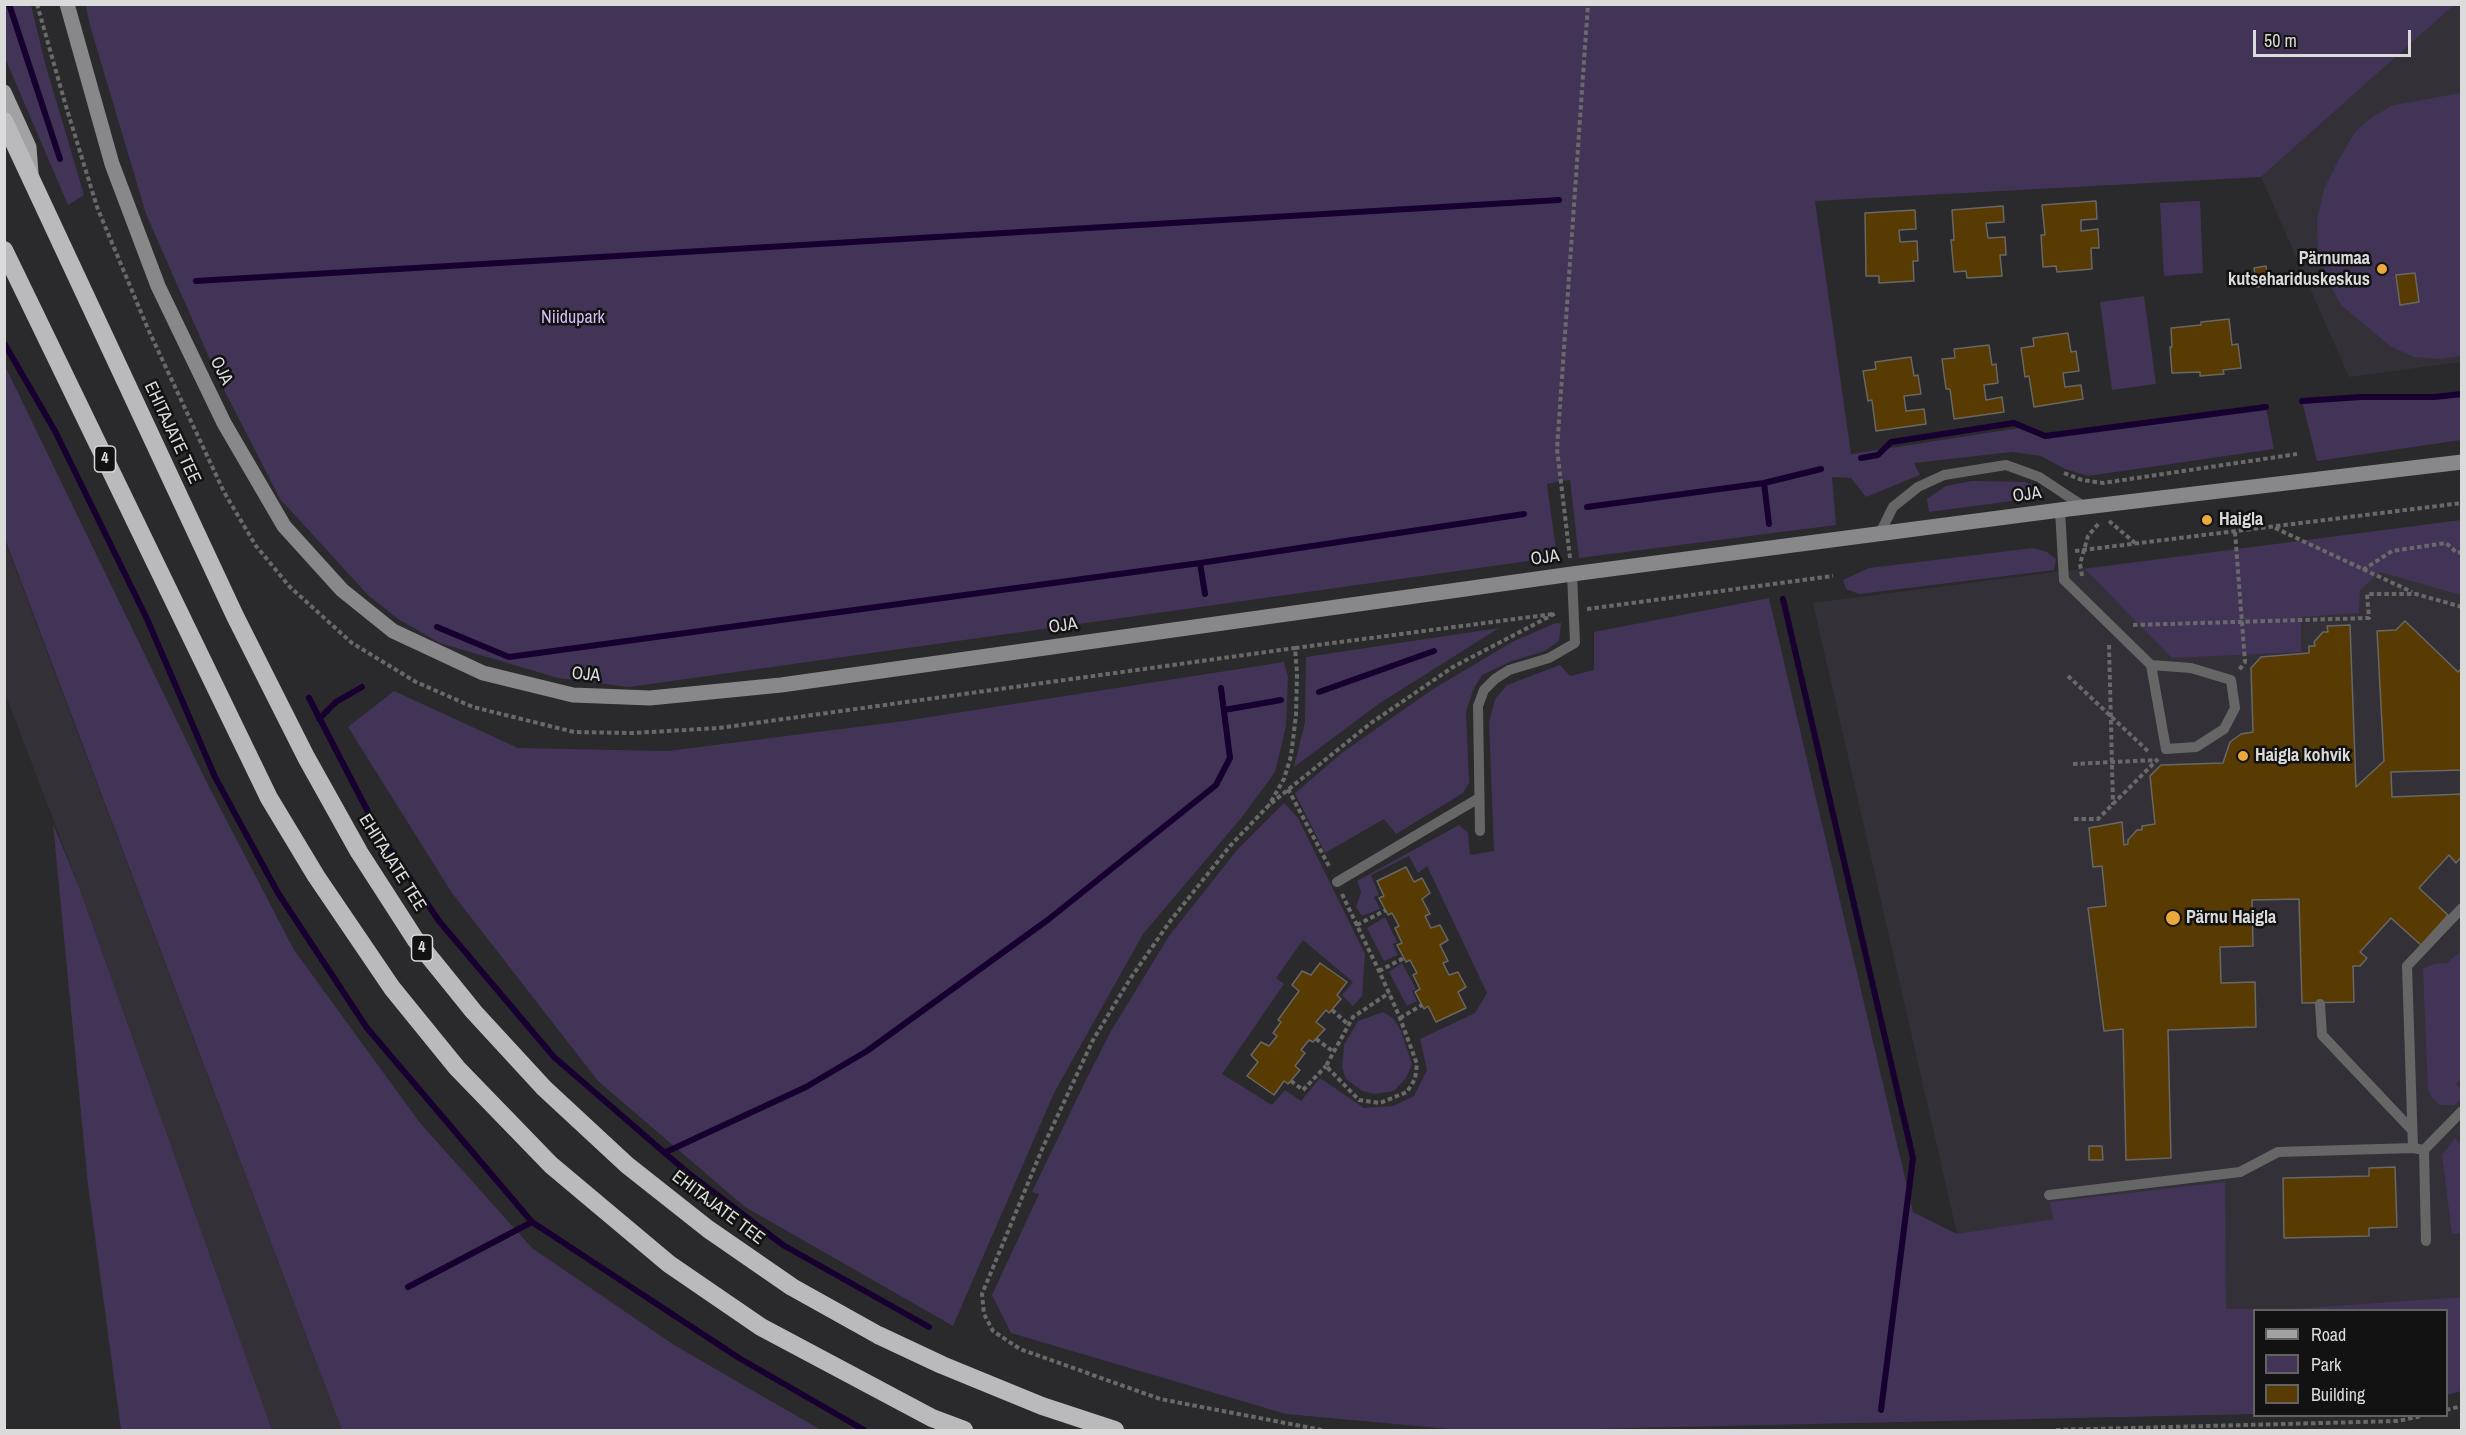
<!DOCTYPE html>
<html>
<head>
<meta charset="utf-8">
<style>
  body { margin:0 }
  #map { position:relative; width:2466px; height:1435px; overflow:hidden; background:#2a292b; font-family:"Archivo Narrow",sans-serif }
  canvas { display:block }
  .frame { position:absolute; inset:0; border:6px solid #dbdbdc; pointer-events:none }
  .legend { position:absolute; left:2253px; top:1309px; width:195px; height:108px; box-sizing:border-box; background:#121213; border:2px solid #626263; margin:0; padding:8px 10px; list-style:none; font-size:18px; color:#dbdbdc }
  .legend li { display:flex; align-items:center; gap:12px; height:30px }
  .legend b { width:30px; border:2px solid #626263 }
  .scale { position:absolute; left:2253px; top:30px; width:158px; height:27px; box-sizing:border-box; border:3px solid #dbdbdc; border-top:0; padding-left:8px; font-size:18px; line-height:21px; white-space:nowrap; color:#dbdbdc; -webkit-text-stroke:4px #121213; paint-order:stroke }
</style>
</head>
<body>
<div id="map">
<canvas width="2466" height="1435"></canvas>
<div class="frame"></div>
<ul class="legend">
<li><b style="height:8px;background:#a2a1a4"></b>Road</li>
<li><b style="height:16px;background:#423457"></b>Park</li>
<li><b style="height:16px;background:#583a03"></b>Building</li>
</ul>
<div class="scale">50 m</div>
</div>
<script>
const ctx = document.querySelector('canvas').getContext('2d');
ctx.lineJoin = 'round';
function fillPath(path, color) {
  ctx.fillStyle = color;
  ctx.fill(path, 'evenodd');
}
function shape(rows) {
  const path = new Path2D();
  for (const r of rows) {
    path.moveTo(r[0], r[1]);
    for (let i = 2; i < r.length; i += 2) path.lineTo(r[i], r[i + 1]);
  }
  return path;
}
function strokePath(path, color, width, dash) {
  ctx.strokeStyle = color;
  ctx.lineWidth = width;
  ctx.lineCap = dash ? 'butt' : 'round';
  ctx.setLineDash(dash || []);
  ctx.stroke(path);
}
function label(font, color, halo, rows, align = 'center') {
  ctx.font = font + ' "Archivo Narrow",sans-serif';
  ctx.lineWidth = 5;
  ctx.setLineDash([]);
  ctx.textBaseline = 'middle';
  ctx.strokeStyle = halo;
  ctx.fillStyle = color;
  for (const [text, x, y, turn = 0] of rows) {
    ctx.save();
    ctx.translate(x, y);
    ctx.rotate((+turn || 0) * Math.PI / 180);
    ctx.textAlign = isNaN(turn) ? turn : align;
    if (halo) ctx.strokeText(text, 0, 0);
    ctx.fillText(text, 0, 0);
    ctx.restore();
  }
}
fillPath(shape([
  [2454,5,2461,5,2461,362,2349,377,2261,177],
  [2461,520,2461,1297,2289,1309,2030,1309,1957,1234,1813,603],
  [4,539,342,1430,272,1430,79,887,5,693]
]), '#333038');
fillPath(shape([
  [4,5,31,5,45,63,84,195,68,205,5,58],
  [86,5,86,4,2454,5,2261,177,1815,201,1851,454,2019,428,2045,436,2064,434,2266,407,2274,449,2088,476,2065,469,2041,456,2012,452,1914,463,1920,475,1866,497,1851,478,1832,477,1836,525,1579,558,1570,480,1562,481,1547,484,1557,557,629,687,558,678,440,643,398,619,368,595,280,499,219,380,146,214,89,22],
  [2461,93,2461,356,2438,359,2414,357,2390,346,2341,305,2327,279,2318,251,2317,220,2324,189,2338,161,2355,132,2372,117,2394,105],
  [2200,201,2203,273,2164,276,2160,203],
  [2144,296,2156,384,2112,390,2100,302],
  [5,366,206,781,294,950,420,1123,532,1248,674,1345,821,1430,342,1430,5,539],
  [2461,394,2461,440,2317,461,2302,401,2361,397,2434,397],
  [1972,481,2025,482,2043,489,2042,497,1929,512,1927,499,1946,486],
  [2461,520,2461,595,2380,572,2360,590,2359,613,2301,617,2301,652,2172,658,2085,569],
  [2033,548,2047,552,2056,559,2054,570,1859,594,1846,589,1843,580,1869,568],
  [1769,598,1913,1212,1957,1234,2053,1219,2050,1202,2225,1182,2226,1309,2289,1309,2461,1297,2461,1391,2447,1395,2446,1310,2254,1310,2254,1414,1546,1430,1461,1430,1286,1414,1011,1333,992,1295,1039,1194,1032,1192,1084,1084,1111,1031,1169,936,1237,850,1284,803,1298,818,1365,954,1362,996,1353,1006,1342,995,1353,982,1303,940,1276,978,1284,984,1222,1074,1272,1105,1285,1090,1301,1101,1320,1078,1364,1108,1393,1106,1414,1096,1427,1070,1420,1039,1475,1013,1487,993,1427,866,1418,873,1409,856,1371,875,1379,895,1374,897,1380,909,1362,916,1356,907,1361,892,1357,881,1459,825,1468,833,1470,855,1494,851,1489,722,1495,699,1507,685,1560,665,1570,676,1594,670,1594,632],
  [1556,623,1561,623,1559,641,1545,651,1512,661,1482,675,1473,690,1466,712,1469,783,1463,793,1396,834,1384,819,1325,853,1295,793,1343,752,1433,689,1514,641],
  [1499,628,1380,703,1294,767,1305,722,1306,657],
  [1284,662,1288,677,1286,726,1275,772,1242,817,1143,934,1054,1093,953,1326,745,1207,598,1081,452,893,348,727,394,691,518,748,668,751,904,721],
  [53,824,79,887,272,1430,121,1430,88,1185],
  [1385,917,1397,942,1393,944,1398,955,1384,961,1367,928],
  [2461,951,2462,1078,2456,1084,2461,1089,2461,1100,2454,1105,2440,1105,2432,1098,2428,1089,2423,969,2434,964,2447,963],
  [1402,963,1416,989,1412,991,1417,1001,1407,1006,1389,972],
  [1383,1012,1393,1018,1401,1031,1412,1064,1406,1078,1394,1091,1375,1094,1362,1091,1346,1079,1342,1067,1344,1045,1358,1021],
  [2455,1138,2461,1144,2462,1233,2452,1234,2442,1155]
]), '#423457');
strokePath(shape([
  [9,4,60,159],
  [196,281,1559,200],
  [4,343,55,431,147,619,215,777,278,893,367,1028,532,1222,739,1358,864,1430],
  [2302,401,2361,397,2434,397,2462,394],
  [1861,458,1878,455,1891,442,2014,423,2045,436,2266,407],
  [1764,483,1769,524],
  [1587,507,1764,483,1821,469],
  [1200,563,1205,594],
  [1783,599,1913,1158,1881,1410],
  [437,627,509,657,1200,563,1524,514],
  [1319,692,1434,651],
  [309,698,379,833,439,921,554,1057,688,1173,783,1245,929,1327],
  [1224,710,1281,700],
  [319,719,336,702,362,687],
  [666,1152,806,1087,867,1051,1049,919,1216,785,1230,758,1221,688],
  [408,1287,532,1222]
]), '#17002f', 6);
const building = shape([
  [2096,201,2097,219,2081,220,2081,231,2098,229,2099,248,2091,248,2092,269,2057,272,2056,266,2043,267,2041,235,2045,235,2042,205,2096,201],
  [2003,206,2004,222,1986,223,1988,238,2005,237,2006,255,2000,255,2002,276,1967,278,1966,271,1954,272,1951,240,1954,240,1952,210,2003,206],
  [1915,210,1916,229,1899,230,1900,242,1917,241,1918,261,1913,261,1914,281,1879,283,1879,276,1866,276,1865,213,1915,210],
  [2266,266,2269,285,2257,287,2254,268,2266,266],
  [2415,273,2419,302,2400,305,2396,275,2415,273],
  [2229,319,2232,345,2238,344,2241,368,2223,370,2224,374,2200,376,2200,372,2172,373,2170,347,2172,347,2171,328,2201,325,2201,322,2229,319],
  [2068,333,2071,352,2076,351,2079,371,2063,373,2065,387,2081,385,2083,399,2034,407,2029,376,2025,377,2021,348,2034,346,2033,338,2068,333],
  [1989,345,1992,365,1996,364,1998,383,1984,385,1986,400,2002,397,2004,412,1954,419,1950,389,1946,389,1942,359,1955,358,1954,349,1989,345],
  [1911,357,1914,376,1918,375,1921,394,1904,396,1906,411,1924,409,1926,424,1876,431,1872,400,1868,401,1863,371,1876,369,1875,362,1911,357],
  [2405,621,2458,672,2462,668,2462,770,2391,772,2392,797,2462,794,2462,856,2456,863,2449,855,2419,888,2448,915,2421,945,2391,918,2360,952,2367,958,2360,966,2353,966,2354,1002,2302,1003,2299,899,2252,900,2253,946,2220,947,2221,983,2255,982,2256,1027,2168,1030,2171,1158,2126,1160,2123,1029,2104,1031,2088,908,2106,906,2102,866,2093,867,2089,828,2122,822,2124,845,2128,844,2128,840,2137,830,2142,830,2142,826,2155,824,2150,776,2161,765,2223,763,2230,742,2241,734,2253,732,2251,668,2261,657,2309,653,2309,646,2315,646,2314,642,2323,632,2328,632,2327,626,2350,625,2356,787,2384,761,2377,631,2396,630,2405,621],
  [1406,867,1414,882,1422,878,1430,893,1422,899,1430,914,1425,916,1431,928,1440,925,1448,940,1440,945,1448,961,1443,963,1449,975,1458,972,1466,987,1458,992,1466,1008,1436,1022,1428,1006,1424,1009,1415,992,1420,989,1413,975,1417,973,1410,960,1406,962,1397,945,1402,943,1395,928,1399,926,1392,913,1388,915,1379,898,1384,896,1377,881,1406,867],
  [1320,963,1347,982,1337,995,1341,999,1329,1013,1326,1010,1316,1022,1325,1029,1313,1042,1309,1040,1301,1050,1305,1053,1295,1066,1300,1070,1288,1084,1284,1081,1274,1095,1247,1076,1258,1062,1251,1055,1261,1042,1269,1046,1277,1036,1273,1033,1281,1022,1278,1020,1299,991,1292,985,1302,971,1311,975,1320,963],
  [2089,1146,2102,1146,2103,1160,2089,1160,2089,1146],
  [2395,1167,2397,1227,2369,1228,2369,1236,2284,1238,2283,1178,2369,1176,2369,1168,2395,1167]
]);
fillPath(building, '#583a03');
strokePath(building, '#696765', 1.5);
strokePath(shape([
  [37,4,65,103,97,207,148,329,224,492,256,546,290,587,352,643,416,682,473,707,574,732,633,733,719,728,1295,648,1297,674,1296,715,1291,756,1284,779,1269,805],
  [2064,473,2082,480,2103,483,2297,454],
  [2109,521,2135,543],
  [2275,528,2412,592],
  [2235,532,2245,662,2239,670],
  [2075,551,2462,503],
  [1570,558,1557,449,1588,4],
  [2363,570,2392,551,2446,543,2457,553,2462,552],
  [2082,576,2080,564,2088,536,2099,523],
  [1587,609,1833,576],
  [2133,625,2369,618,2367,594,2416,594,2462,607],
  [2109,645,2113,805],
  [1295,648,1553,614],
  [2068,676,2150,753],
  [2073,764,2156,760],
  [1288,789,1330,868],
  [2074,819,2098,819,2158,759],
  [1342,894,1379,971,1389,993,1400,1018,1417,1064,1415,1079,1407,1092,1380,1103,1359,1100,1326,1066,1353,1017,1389,993],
  [1357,925,1386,910],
  [1379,971,1404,958],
  [1332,1010,1349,1025],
  [1400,1018,1422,1005],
  [1316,1039,1334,1052],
  [1291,1081,1303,1090,1326,1066],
  [2446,1410,2462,1406],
  [1322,1430,1160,1399,1020,1349,993,1331,984,1314,982,1294,1043,1147,1093,1040,1130,979,1171,920,1230,846,1269,805,1371,723,1453,667,1556,613],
  [2056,1430,2398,1421,2421,1416]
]), '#69696a', 4, [4.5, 3]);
strokePath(shape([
  [2060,510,2064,580,2151,665,2166,749,2196,747,2224,729,2235,708,2231,680,2191,668,2151,665],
  [1879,535,1893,507,1918,487,1944,475,2006,465,2039,477,2086,508],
  [1480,831,1478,706,1484,690,1495,679,1509,670,1549,658,1575,643,1572,574],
  [1337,882,1479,798],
  [2320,1004,2322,1035,2412,1130],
  [2424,1150,2413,1148,2407,966,2462,908],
  [2049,1195,2240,1172,2278,1152,2413,1148],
  [2426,1241,2424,1150,2462,1111]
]), '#666667', 10);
strokePath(shape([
  [67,4,112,164,158,286,224,423,284,526,342,590,393,631,483,673,573,695,650,698,781,685,1572,574,2060,510,2462,462]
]), '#888789', 15);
strokePath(shape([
  [4,92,29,147,31,173]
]), '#a2a1a4', 15);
strokePath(shape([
  [4,121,235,616,306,757,359,852,415,939,474,1012,544,1088,627,1165,708,1229,792,1287,878,1335,942,1365,1042,1406,1115,1430],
  [4,250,269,798,316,876,392,988,457,1068,551,1165,669,1264,761,1327,932,1418,964,1430]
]), '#bab9bc', 18);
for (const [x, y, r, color] of [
  [2382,269,6,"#eca93b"],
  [2207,520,6,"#eca93b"],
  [2243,756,6,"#eca93b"],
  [2173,918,8,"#eca93b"]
]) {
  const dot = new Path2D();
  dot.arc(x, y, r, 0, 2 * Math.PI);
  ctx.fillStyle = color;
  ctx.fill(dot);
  strokePath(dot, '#121213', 2);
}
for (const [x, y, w] of [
  [105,459,21],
  [422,948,21]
]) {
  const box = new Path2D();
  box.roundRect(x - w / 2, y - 13, w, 26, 4.5);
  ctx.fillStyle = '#121213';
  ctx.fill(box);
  strokePath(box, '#dbdbdc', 1.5);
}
label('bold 16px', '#dbdbdc', null, [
  ["4",105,459],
  ["4",422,948]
]);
label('bold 18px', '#dbdbdc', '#121213', [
  ["Pärnumaa",2370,259,"right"],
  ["kutsehariduskeskus",2370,280,"right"],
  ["Haigla",2219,520],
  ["Haigla kohvik",2255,756],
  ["Pärnu Haigla",2186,918]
], 'left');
label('18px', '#d2bef3', '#121213', [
  ["Niidupark",573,318]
]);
label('18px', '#dbdbdc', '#121213', [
  ["OJA",221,371,64],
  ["EHITAJATE TEE",172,433,65],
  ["OJA",2027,495,-8],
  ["OJA",1545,558,-8],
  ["OJA",1063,626,-8],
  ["OJA",586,675,5],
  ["EHITAJATE TEE",392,863,58],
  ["EHITAJATE TEE",718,1208,37]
]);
</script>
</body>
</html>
